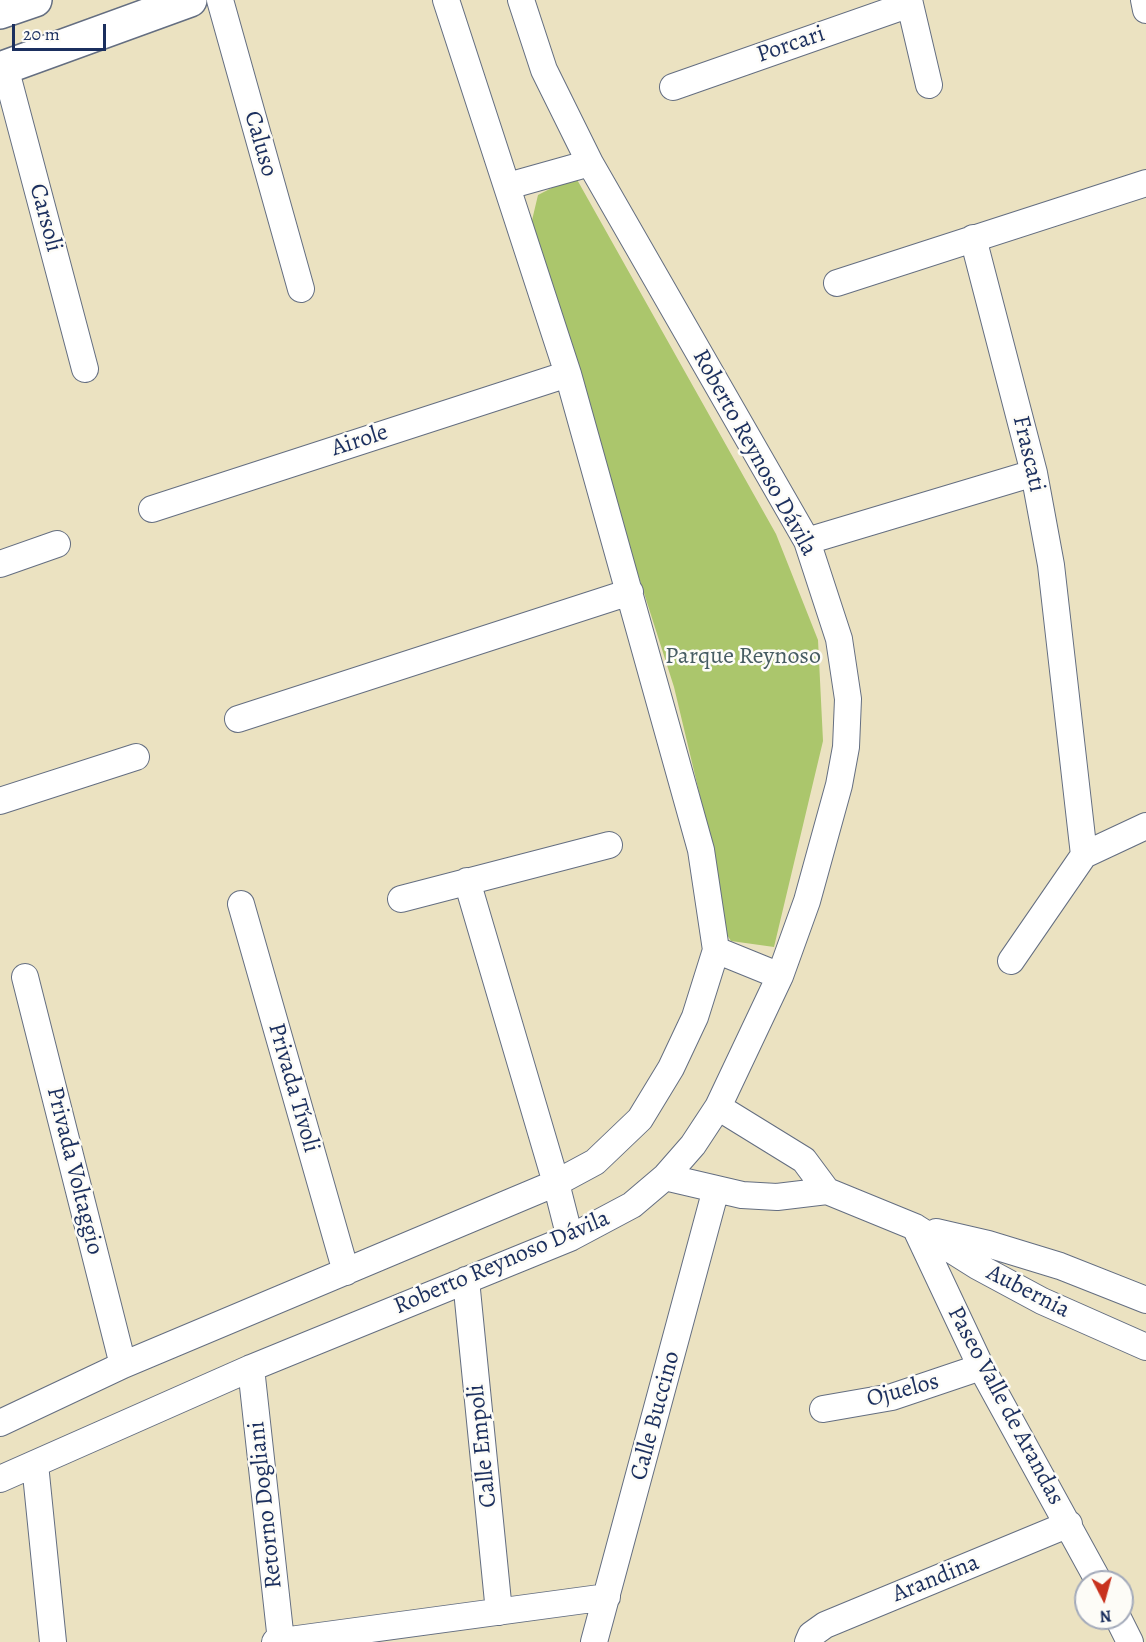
<!DOCTYPE html>
<html>
<head>
<meta charset="utf-8">
<style>
  body { margin:0 }
  #map { position:relative; width:1146px; height:1642px; overflow:hidden; background:#ebe2c1; font-family:Alegreya,serif }
  canvas { display:block }
  .north { position:absolute; left:1074px; top:1570px; width:60px; height:60px; box-sizing:border-box; background:#fdfcf7; border:2px solid #a3aaba; border-radius:50%; rotate:174deg; font-size:16px; font-weight:700; line-height:24px; text-align:center; color:#1b2f5e }
  .north::after { content:''; display:block; margin:auto; width:21px; height:27px; background:#c8321e; clip-path:polygon(50% 0,100% 100%,50% 72%,0 100%) }
  .scale { position:absolute; left:12px; top:24px; width:94px; height:27px; box-sizing:border-box; border:3px solid #1b2f5e; border-top:0; padding-left:8px; font-size:18px; line-height:21px; white-space:nowrap; color:#1b2f5e; -webkit-text-stroke:4px #fdfcf7; paint-order:stroke }
</style>
</head>
<body>
<div id="map">
<canvas width="1146" height="1642"></canvas>
<div class="north">N</div>
<div class="scale">20 m</div>
</div>
<script>
const ctx = document.querySelector('canvas').getContext('2d');
ctx.lineJoin = 'round';
function fillPath(path, color) {
  ctx.fillStyle = color;
  ctx.fill(path, 'evenodd');
}
function shape(rows) {
  const path = new Path2D();
  for (const r of rows) {
    path.moveTo(r[0], r[1]);
    for (let i = 2; i < r.length; i += 2) path.lineTo(r[i], r[i + 1]);
  }
  return path;
}
function strokePath(path, color, width, dash) {
  ctx.strokeStyle = color;
  ctx.lineWidth = width;
  ctx.lineCap = dash ? 'butt' : 'round';
  ctx.setLineDash(dash || []);
  ctx.stroke(path);
}
function label(font, color, halo, rows, align = 'center') {
  ctx.font = font + ' Alegreya,serif';
  ctx.lineWidth = 5;
  ctx.setLineDash([]);
  ctx.textBaseline = 'middle';
  ctx.strokeStyle = halo;
  ctx.fillStyle = color;
  for (const [text, x, y, turn = 0] of rows) {
    ctx.save();
    ctx.translate(x, y);
    ctx.rotate((+turn || 0) * Math.PI / 180);
    ctx.textAlign = isNaN(turn) ? turn : align;
    if (halo) ctx.strokeText(text, 0, 0);
    ctx.fillText(text, 0, 0);
    ctx.restore();
  }
}
fillPath(shape([
  [575,176,776,534,818,640,823,741,774,947,731,941,716,918,715,859,674,687,529,233,538,195]
]), '#abc66c');
const street = shape([
  [220,0,301,289],
  [909,0,929,85],
  [1144,0,1146,10],
  [5,67,85,369],
  [673,87,910,4],
  [508,186,590,163],
  [973,238,1034,473,1051,565,1084,855],
  [837,283,1146,183],
  [152,509,568,374],
  [807,541,1034,473],
  [0,564,57,544],
  [238,719,630,592],
  [0,801,136,757],
  [467,881,556,1183,570,1238],
  [401,899,609,845],
  [241,904,346,1272],
  [716,950,780,976],
  [1011,961,1084,855,1146,826],
  [25,977,123,1365],
  [718,1107,804,1160,827,1191],
  [665,1177,742,1195,777,1197,827,1191,915,1227,977,1266,1042,1301,1146,1347],
  [915,1227,981,1367,1099,1582],
  [936,1232,988,1244,1060,1266,1146,1300],
  [466,1280,499,1612],
  [251,1368,281,1641],
  [823,1409,892,1397,981,1367],
  [0,1423,123,1365,556,1183,595,1162,640,1119,671,1068,695,1017,716,950,701,850,568,374,446,0],
  [35,1464,53,1642],
  [0,1479,251,1368,570,1238,632,1205,665,1177,693,1145,718,1107,780,976,807,901,839,785,846,747,848,699,839,639,807,541,590,163,544,70,521,0],
  [1118,1618,1130,1642],
  [275,1642,607,1597],
  [594,1642,716,1189],
  [808,1642,811,1635,825,1625,1069,1524]
]);
const secondary = shape([
  [0,12,35,0],
  [0,69,190,0]
]);
strokePath(street, '#646e81', 28);
strokePath(secondary, '#646e81', 36);
strokePath(street, '#fff', 26);
strokePath(secondary, '#fff', 33);
label('24px', '#1b2f5e', '#fdfcf7', [
  ["Porcari",791,45,-19],
  ["Caluso",260,144,74],
  ["Carsoli",45,218,75],
  ["Airole",360,441,-18],
  ["Roberto Reynoso Dávila",754,453,61],
  ["Frascati",1028,454,77],
  ["Privada Tívoli",293,1088,74],
  ["Privada Voltaggio",74,1171,76],
  ["Roberto Reynoso Dávila",502,1263,-23],
  ["Aubernia",1028,1292,27],
  ["Ojuelos",903,1391,-15],
  ["Paseo Valle de Arandas",1005,1406,62],
  ["Calle Buccino",656,1416,-75],
  ["Calle Empoli",483,1446,-96],
  ["Retorno Dogliani",266,1505,-96],
  ["Arandina",936,1579,-22]
]);
label('24px', '#465c62', '#fdfcf7', [
  ["Parque Reynoso",743,657]
]);
</script>
</body>
</html>
